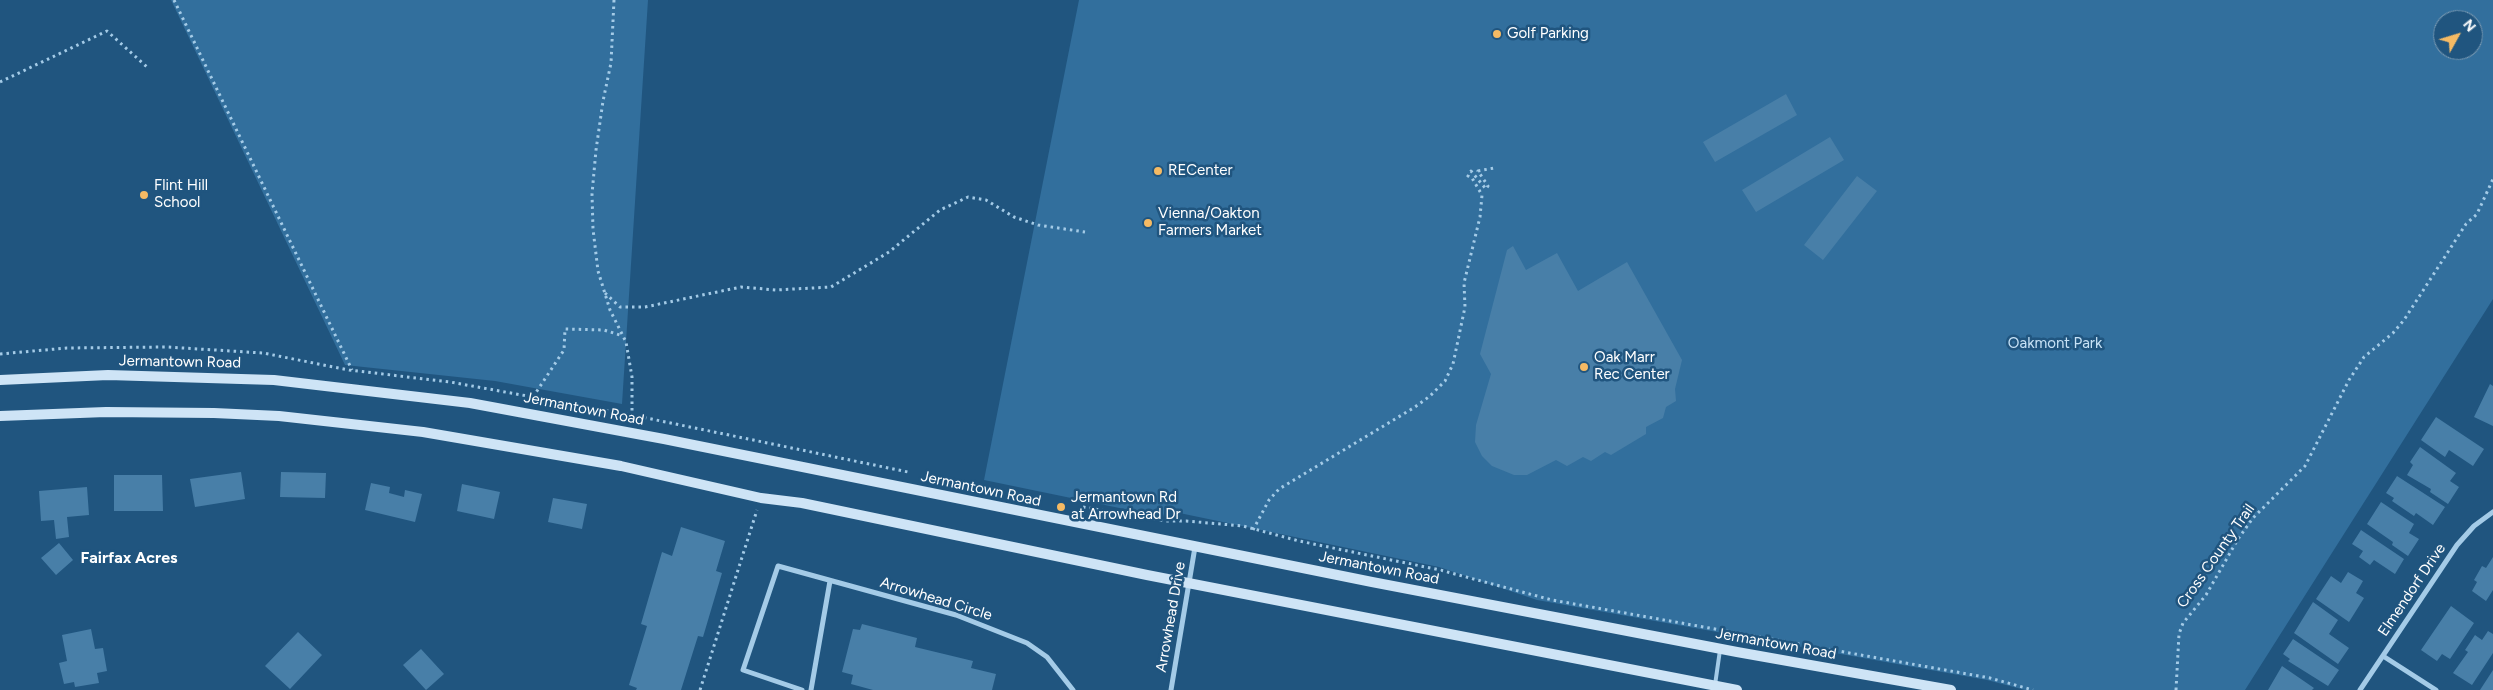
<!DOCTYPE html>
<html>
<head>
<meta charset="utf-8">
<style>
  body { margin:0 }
  #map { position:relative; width:2493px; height:690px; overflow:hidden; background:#20557f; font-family:Figtree,sans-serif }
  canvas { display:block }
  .north { position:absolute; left:2433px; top:10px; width:50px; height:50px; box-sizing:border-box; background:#20557f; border:1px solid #7999b2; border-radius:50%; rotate:51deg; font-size:14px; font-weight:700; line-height:20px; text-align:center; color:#fff }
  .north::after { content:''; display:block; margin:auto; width:18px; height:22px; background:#f5ba64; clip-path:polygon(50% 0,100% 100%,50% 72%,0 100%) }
</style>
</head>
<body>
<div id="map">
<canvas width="2493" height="690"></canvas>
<div class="north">N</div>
</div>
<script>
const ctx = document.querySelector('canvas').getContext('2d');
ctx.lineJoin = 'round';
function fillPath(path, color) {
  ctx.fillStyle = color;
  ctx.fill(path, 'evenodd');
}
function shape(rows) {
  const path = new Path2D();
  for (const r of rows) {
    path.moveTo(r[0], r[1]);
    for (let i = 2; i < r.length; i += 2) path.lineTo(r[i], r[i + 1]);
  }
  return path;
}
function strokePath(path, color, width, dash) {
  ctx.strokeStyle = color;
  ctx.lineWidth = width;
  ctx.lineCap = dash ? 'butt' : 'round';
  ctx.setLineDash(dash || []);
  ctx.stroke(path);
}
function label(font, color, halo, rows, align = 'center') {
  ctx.font = font + ' Figtree,sans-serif';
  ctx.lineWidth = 5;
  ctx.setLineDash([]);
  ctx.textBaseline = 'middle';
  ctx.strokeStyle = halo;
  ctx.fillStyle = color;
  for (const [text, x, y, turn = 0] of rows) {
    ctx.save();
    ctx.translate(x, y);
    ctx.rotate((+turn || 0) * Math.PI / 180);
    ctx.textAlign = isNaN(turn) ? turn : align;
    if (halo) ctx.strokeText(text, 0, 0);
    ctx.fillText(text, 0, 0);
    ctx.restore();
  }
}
fillPath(shape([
  [171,0,648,0,622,404,495,381,345,365],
  [1079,0,2493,0,2493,299,2245,690,2025,690,1987,680,1537,600,1439,567,1165,510,1163,517,984,480],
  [2443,20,2473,20,2473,50,2443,50]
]), '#326f9d');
fillPath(shape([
  [1786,94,1797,115,1715,162,1703,142],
  [1830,137,1844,160,1756,212,1742,190],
  [1857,176,1877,191,1823,260,1804,245],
  [1513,246,1526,270,1557,253,1578,291,1627,262,1682,360,1675,389,1676,401,1666,407,1663,418,1646,427,1646,434,1611,455,1605,452,1591,461,1583,457,1567,466,1556,460,1527,475,1514,475,1492,466,1482,456,1475,442,1476,425,1491,374,1480,354,1507,250],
  [2490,384,2493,386,2493,426,2474,417],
  [2436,417,2484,449,2473,466,2449,450,2445,457,2421,440],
  [2420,447,2456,473,2450,481,2459,487,2448,504,2430,492,2431,489,2407,475,2413,465,2410,462],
  [241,472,245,499,195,507,190,479],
  [281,472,326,473,325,498,280,497],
  [114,475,162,475,163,511,114,511],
  [2397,476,2445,507,2433,525,2416,513,2414,516,2392,501,2394,498,2386,493],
  [371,483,390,487,389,493,404,497,405,490,422,494,415,522,365,510],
  [462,484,500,492,494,519,457,511],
  [87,487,89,515,67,517,69,537,56,539,54,520,41,521,39,491],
  [553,498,587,504,582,529,548,522],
  [2381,502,2414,524,2409,533,2419,539,2408,556,2392,545,2393,542,2367,524],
  [681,527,725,541,716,571,722,573,703,637,698,636,681,690,636,690,637,688,629,685,647,626,641,624,662,552,672,556],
  [2361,530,2404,559,2395,574,2374,560,2370,565,2359,557,2363,551,2352,544],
  [59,543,73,560,56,575,41,558],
  [2493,557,2493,590,2486,601,2472,591,2477,582,2474,580,2482,566,2486,568],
  [2348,572,2363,581,2356,593,2364,598,2349,622,2316,599,2331,576,2341,583],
  [2313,602,2338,620,2329,634,2349,648,2338,664,2294,633],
  [2451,606,2474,623,2450,659,2442,654,2437,661,2421,650],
  [862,624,917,638,915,647,973,661,971,668,996,674,992,690,873,690,851,684,853,675,842,672,853,629,860,630],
  [91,629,95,649,103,648,107,671,97,673,99,683,75,687,74,682,64,684,59,663,67,661,62,635],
  [2488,631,2493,634,2493,653,2472,685,2453,673,2468,652,2465,650,2475,635,2482,640],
  [298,632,322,655,290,689,265,666],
  [2293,639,2339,670,2328,686,2288,661,2290,659,2283,654],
  [421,649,444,674,426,690,403,665],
  [2282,666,2314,688,2312,690,2268,690],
  [2493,670,2493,690,2480,690]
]), '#487fa8');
strokePath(shape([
  [174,0,352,370],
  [614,0,611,63,603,101,596,150,592,194,593,229,598,271,610,310,626,342,632,377,632,416],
  [0,82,107,31,147,67],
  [605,293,620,307,645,307,741,287,776,290,831,287,889,252,940,210,968,197,986,200,1014,217,1038,225,1085,232],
  [0,354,67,348,167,347,263,353,349,370,450,382,632,415,908,472],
  [533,397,564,350,565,329,604,330,623,336],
  [1083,507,1165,521,1186,521,1243,526,1299,541,1440,570,1552,600,1990,678,2033,690],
  [1253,530,1269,500,1279,489,1415,407,1430,396,1445,381,1453,364,1465,307,1464,283,1480,217,1482,195,1472,178,1468,176,1471,171,1486,189,1488,186,1478,171,1494,168],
  [700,690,757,510],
  [2176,690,2179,634,2183,623,2206,595,2238,539,2253,518,2305,466,2349,380,2364,357,2393,333,2404,320,2466,224,2477,214,2493,179]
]), '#a4cbe7', 3, [2.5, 4]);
strokePath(shape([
  [1715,685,1720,650]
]), '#a4cbe7', 4);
strokePath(shape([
  [2383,656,2436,690],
  [802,690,743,670,778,566,956,615,1027,643,1047,657,1073,690],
  [811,690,830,581],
  [1171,690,1195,547],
  [2360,690,2457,545,2474,526,2493,512]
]), '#a4cbe7', 5);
strokePath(shape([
  [0,380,108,375,274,380,470,403,664,439,1372,582,1737,652,1951,690],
  [0,416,106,412,214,413,279,416,423,432,621,466,761,498,802,503,1147,575,1737,690]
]), '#cee4f6', 10);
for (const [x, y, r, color] of [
  [1497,34,5,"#f5ba64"],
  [1158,171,5,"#f5ba64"],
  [144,195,5,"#f5ba64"],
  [1148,223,5,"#f5ba64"],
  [1584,367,5,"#f5ba64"],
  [1061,507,5,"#f5ba64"]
]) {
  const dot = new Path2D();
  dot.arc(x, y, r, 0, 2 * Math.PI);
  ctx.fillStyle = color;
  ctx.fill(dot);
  strokePath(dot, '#20557f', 2);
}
label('15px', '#fff', '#20557f', [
  ["Golf Parking",1507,34],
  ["RECenter",1168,171],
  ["Flint Hill",154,186],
  ["School",154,203],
  ["Vienna/Oakton",1158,214],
  ["Farmers Market",1158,231],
  ["Oak Marr",1594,358],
  ["Rec Center",1594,375],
  ["Jermantown Rd",1071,498],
  ["at Arrowhead Dr",1071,515]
], 'left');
label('15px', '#c7e2f6', '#20557f', [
  ["Oakmont Park",2055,344]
]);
label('15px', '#fff', '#20557f', [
  ["Jermantown Road",180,362,1],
  ["Jermantown Road",584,409,11],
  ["Jermantown Road",981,489,12],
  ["Cross County Trail",2216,556,-55],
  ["Jermantown Road",1379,568,11],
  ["Elmendorf Drive",2412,590,-56],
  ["Arrowhead Circle",936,599,17],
  ["Arrowhead Drive",1171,617,-80],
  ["Jermantown Road",1776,644,10]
]);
label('bold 16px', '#fff', '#20557f', [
  ["Fairfax Acres",129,558]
]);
</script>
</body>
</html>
